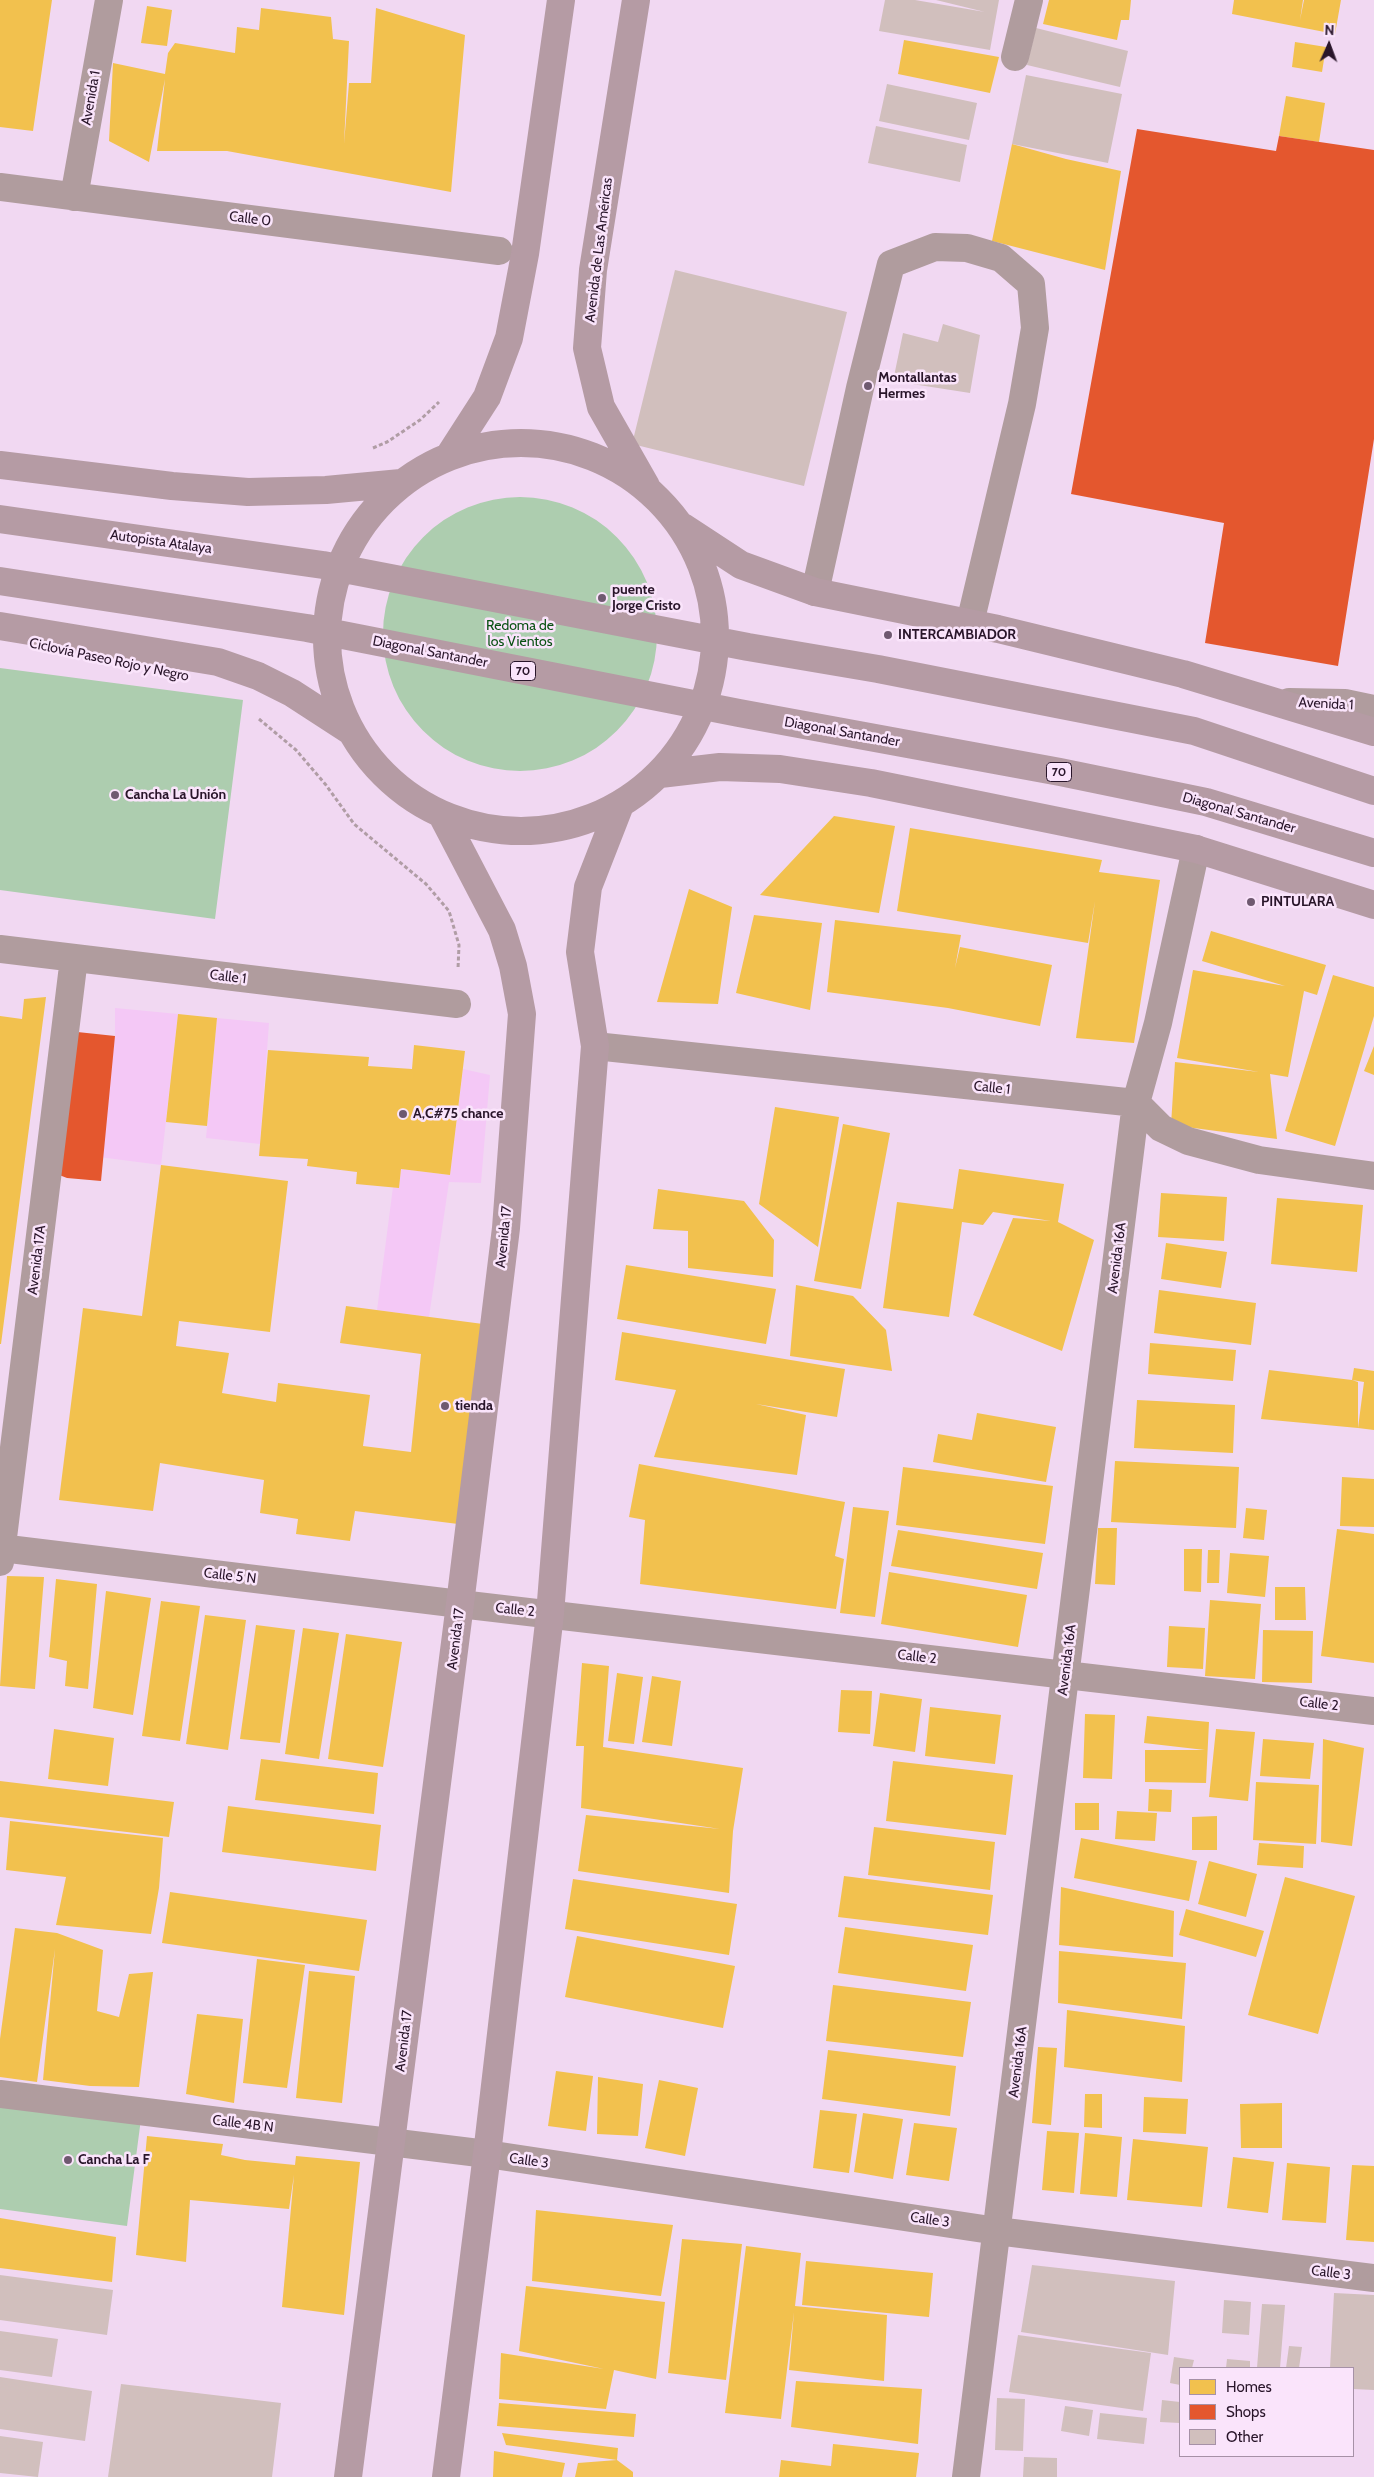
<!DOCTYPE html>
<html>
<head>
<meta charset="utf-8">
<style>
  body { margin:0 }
  #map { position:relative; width:1374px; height:2477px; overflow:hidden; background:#f1d8f2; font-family:Cabin,sans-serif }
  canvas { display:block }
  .legend { position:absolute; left:1179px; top:2367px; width:175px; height:90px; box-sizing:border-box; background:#fae4fb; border:1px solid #a691a7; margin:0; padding:6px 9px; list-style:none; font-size:15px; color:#29152a }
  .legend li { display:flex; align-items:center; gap:10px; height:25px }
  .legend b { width:25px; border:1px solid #a691a7 }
  .north { position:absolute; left:1304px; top:20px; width:50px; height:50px; -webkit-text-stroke:4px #fae4fb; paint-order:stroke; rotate:2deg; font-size:14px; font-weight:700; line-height:20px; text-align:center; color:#29152a }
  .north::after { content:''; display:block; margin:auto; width:18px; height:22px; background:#29152a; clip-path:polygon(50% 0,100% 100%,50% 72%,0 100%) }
</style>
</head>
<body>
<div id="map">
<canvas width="1374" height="2477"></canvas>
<ul class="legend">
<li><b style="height:14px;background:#f2c14e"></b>Homes</li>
<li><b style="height:14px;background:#e4572e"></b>Shops</li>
<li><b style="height:14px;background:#d1bfbd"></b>Other</li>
</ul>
<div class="north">N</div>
</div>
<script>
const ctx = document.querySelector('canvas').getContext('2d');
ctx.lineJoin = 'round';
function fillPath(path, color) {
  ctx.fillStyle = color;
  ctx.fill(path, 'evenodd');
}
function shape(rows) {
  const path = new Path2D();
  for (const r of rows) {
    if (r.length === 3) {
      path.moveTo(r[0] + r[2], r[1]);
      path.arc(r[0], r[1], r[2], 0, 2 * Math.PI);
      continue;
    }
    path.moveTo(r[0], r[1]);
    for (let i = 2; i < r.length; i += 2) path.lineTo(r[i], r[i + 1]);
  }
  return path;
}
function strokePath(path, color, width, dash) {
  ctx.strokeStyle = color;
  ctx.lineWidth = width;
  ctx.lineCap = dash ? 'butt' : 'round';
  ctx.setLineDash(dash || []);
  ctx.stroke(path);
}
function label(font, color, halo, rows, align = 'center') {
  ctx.font = font + ' Cabin,sans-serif';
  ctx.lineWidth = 5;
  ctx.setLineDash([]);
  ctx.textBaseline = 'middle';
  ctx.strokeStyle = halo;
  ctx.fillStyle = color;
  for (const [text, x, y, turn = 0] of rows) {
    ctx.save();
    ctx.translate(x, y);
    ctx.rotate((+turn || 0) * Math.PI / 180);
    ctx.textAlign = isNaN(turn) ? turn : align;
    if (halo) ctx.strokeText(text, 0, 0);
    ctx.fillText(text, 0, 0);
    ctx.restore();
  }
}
fillPath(shape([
  [115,1008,178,1014,161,1165,99,1157,115,1036],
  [217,1018,269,1023,260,1144,206,1138],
  [463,1069,490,1075,481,1183,449,1182,429,1317,377,1310,393,1187,399,1188,401,1169,450,1175]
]), '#f4c8f6');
fillPath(shape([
  [520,634,137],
  [0,668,243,700,215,919,0,890],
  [0,2094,142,2111,127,2226,0,2209]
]), '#adcdaf');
fillPath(shape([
  [0,0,52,0,33,131,0,127],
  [1049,0,1131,0,1129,20,1121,20,1117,40,1043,24],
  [1234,0,1303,0,1300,20,1304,0,1341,0,1335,34,1232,14],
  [147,6,172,10,167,46,141,43],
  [261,8,331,17,333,39,349,41,344,144,349,83,371,83,376,8,465,35,451,192,227,151,157,151,165,79,149,162,109,141,113,63,165,74,168,53,175,43,235,53,237,27,259,30],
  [904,40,999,57,990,93,898,74],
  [1295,42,1326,47,1322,72,1292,67],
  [1286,96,1325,103,1319,142,1279,136],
  [1012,144,1066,159,1121,171,1105,270,992,241],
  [834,816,895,826,879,913,760,895],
  [910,828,1102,860,1099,872,1160,880,1134,1043,1076,1038,1095,901,1088,943,897,911],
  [689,889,732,907,718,1004,657,1002],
  [754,915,822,923,810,1010,736,993],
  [835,920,961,935,955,968,960,947,1052,965,1040,1026,948,1008,827,992],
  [1211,931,1326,965,1317,995,1304,991,1288,1077,1270,1074,1277,1139,1171,1125,1175,1062,1259,1072,1177,1058,1193,970,1285,986,1202,961],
  [1333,975,1374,987,1374,1016,1335,1146,1285,1131],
  [46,997,1,1344,0,1344,0,1016,22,1019,24,999],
  [178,1014,217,1018,207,1126,166,1122],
  [414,1045,465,1051,450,1175,401,1169,399,1188,356,1184,357,1172,307,1166,308,1159,259,1156,268,1050,369,1057,368,1066,412,1069],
  [1374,1046,1374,1075,1364,1071],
  [775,1107,839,1117,818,1247,759,1204],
  [843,1124,890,1133,861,1289,814,1281],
  [161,1165,288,1181,270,1332,179,1321,176,1346,229,1353,222,1393,276,1402,278,1383,370,1395,363,1446,411,1452,421,1354,340,1343,346,1306,483,1324,458,1524,355,1511,350,1541,296,1534,298,1519,260,1513,264,1480,160,1463,153,1511,59,1500,83,1308,142,1316],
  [959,1169,1064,1184,1058,1222,1094,1240,1062,1351,973,1315,1013,1218,1051,1221,993,1212,983,1225,962,1222,949,1317,883,1308,897,1202,953,1209],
  [658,1189,744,1201,774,1240,773,1277,688,1268,688,1231,653,1229],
  [1161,1193,1227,1197,1224,1241,1158,1237],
  [1277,1198,1363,1205,1357,1272,1271,1264],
  [1166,1243,1227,1252,1221,1288,1161,1279],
  [626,1265,776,1289,766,1344,617,1319],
  [796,1285,853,1296,886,1330,892,1371,790,1356],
  [1159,1290,1256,1303,1251,1345,1154,1333],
  [622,1332,845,1369,837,1417,756,1404,806,1415,797,1475,654,1457,676,1390,615,1380],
  [1150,1343,1236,1350,1233,1381,1148,1374],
  [1354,1368,1374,1371,1374,1430,1358,1428,1364,1382,1352,1380,1358,1382,1358,1428,1261,1419,1269,1370,1352,1380],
  [1137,1400,1235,1405,1233,1453,1134,1448],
  [977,1413,1056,1427,1046,1482,933,1462,938,1434,972,1440],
  [1115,1461,1239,1467,1236,1528,1111,1522],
  [639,1464,845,1502,835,1556,844,1559,836,1609,640,1584,645,1520,629,1517],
  [903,1467,1053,1486,1045,1544,896,1525],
  [1342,1477,1374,1479,1374,1527,1340,1526],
  [853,1507,889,1511,875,1617,840,1613],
  [1246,1508,1267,1510,1264,1540,1243,1538],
  [1098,1528,1117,1528,1115,1585,1095,1584],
  [1337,1529,1374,1534,1374,1663,1321,1656],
  [898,1530,1043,1553,1037,1589,891,1566],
  [1184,1549,1202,1549,1201,1592,1184,1591],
  [1208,1550,1220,1550,1219,1583,1207,1583],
  [1230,1553,1269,1556,1265,1597,1227,1593],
  [889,1572,1027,1595,1018,1647,881,1624],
  [7,1576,44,1577,35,1689,0,1686],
  [56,1579,97,1584,88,1689,65,1686,67,1661,49,1657],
  [1275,1587,1305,1587,1306,1620,1275,1620],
  [106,1591,151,1598,133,1715,93,1708],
  [1210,1600,1261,1604,1255,1679,1205,1676],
  [161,1601,200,1606,180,1741,142,1736],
  [205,1615,246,1620,228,1750,186,1744],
  [256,1625,295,1630,280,1743,240,1739],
  [1169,1626,1205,1628,1203,1669,1167,1667],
  [303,1628,339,1633,319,1759,285,1754],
  [1263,1630,1313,1631,1312,1683,1262,1682],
  [346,1634,402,1642,383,1767,328,1759],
  [582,1663,609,1666,603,1747,743,1768,733,1831,729,1893,578,1871,586,1815,720,1829,581,1808,584,1746,576,1746],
  [617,1673,643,1677,634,1744,608,1741],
  [652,1676,681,1681,672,1746,642,1742],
  [841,1690,872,1691,870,1734,838,1732],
  [880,1693,922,1699,915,1752,873,1746],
  [930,1707,1001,1715,995,1764,925,1756],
  [1085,1714,1115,1715,1112,1779,1083,1778],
  [1147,1716,1209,1722,1206,1783,1145,1782,1145,1750,1205,1750,1144,1743],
  [54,1729,114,1738,108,1786,48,1779],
  [1216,1729,1255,1732,1248,1801,1209,1797],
  [1263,1739,1314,1743,1310,1779,1260,1776],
  [1323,1739,1364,1748,1352,1846,1321,1842],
  [261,1759,378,1773,374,1814,255,1800],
  [893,1761,1013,1775,1006,1835,886,1821],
  [0,1781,174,1802,169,1837,0,1817],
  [1256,1782,1319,1785,1316,1844,1253,1840],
  [1149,1789,1172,1790,1171,1812,1148,1811],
  [1075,1803,1099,1803,1099,1830,1075,1830],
  [228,1806,381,1825,376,1871,222,1852],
  [1117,1811,1157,1813,1155,1841,1115,1839],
  [1217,1816,1217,1850,1192,1850,1192,1817],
  [10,1821,163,1838,159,1888,151,1934,56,1925,66,1877,6,1870],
  [874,1827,995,1842,990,1890,868,1875],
  [1081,1838,1197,1861,1189,1901,1074,1878],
  [1259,1843,1304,1846,1303,1868,1257,1865],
  [1209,1861,1257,1874,1246,1917,1198,1904],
  [844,1876,993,1895,988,1935,838,1917],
  [1285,1877,1355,1896,1318,2034,1248,2015],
  [573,1879,737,1904,729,1955,565,1929],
  [1061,1887,1174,1911,1173,1957,1059,1945],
  [170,1892,367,1920,359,1971,162,1943],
  [1186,1909,1264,1931,1256,1957,1179,1935],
  [845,1927,973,1945,966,1991,838,1973],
  [15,1928,57,1933,103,1950,97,2011,119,2017,129,1974,153,1972,139,2087,90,2086,43,2080,55,1949,37,2082,0,2077,0,2039],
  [577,1936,735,1966,723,2028,565,1997],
  [1059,1951,1186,1963,1182,2019,1058,2003],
  [257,1959,305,1965,287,2088,243,2083],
  [309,1971,355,1976,342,2103,296,2098],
  [833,1985,971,2002,963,2057,826,2041],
  [1067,2010,1185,2026,1182,2082,1064,2067],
  [197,2014,243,2019,234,2103,186,2094],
  [1038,2047,1057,2048,1051,2125,1032,2123],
  [828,2050,956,2066,950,2116,822,2099],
  [556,2071,593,2076,586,2131,548,2126],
  [598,2077,643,2084,638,2136,597,2134],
  [659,2080,698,2088,685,2156,645,2148],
  [1085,2094,1102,2094,1102,2128,1084,2127],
  [1144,2097,1188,2099,1186,2134,1143,2132],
  [1282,2103,1282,2148,1241,2148,1240,2104],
  [820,2110,857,2114,849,2173,813,2168],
  [863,2113,903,2119,893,2179,854,2172],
  [914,2123,957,2128,949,2181,906,2175],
  [1047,2131,1079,2133,1074,2193,1042,2190],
  [1085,2133,1122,2137,1117,2197,1080,2194],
  [147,2136,223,2144,221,2155,245,2160,295,2165,296,2156,360,2162,344,2315,282,2307,294,2175,289,2209,190,2200,186,2262,136,2255],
  [1133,2139,1208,2147,1202,2207,1127,2200],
  [1233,2157,1274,2162,1268,2213,1227,2208],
  [1287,2163,1330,2167,1326,2223,1282,2220],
  [1352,2165,1374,2166,1374,2242,1346,2240],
  [536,2210,673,2225,661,2296,532,2281],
  [0,2218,116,2237,112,2282,0,2268],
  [682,2239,742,2244,726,2380,668,2373],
  [746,2246,801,2253,795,2306,887,2315,884,2381,789,2370,794,2312,781,2419,725,2413],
  [806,2261,933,2273,929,2317,802,2305],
  [526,2286,665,2302,656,2379,614,2370,606,2409,499,2399,501,2353,604,2369,519,2351],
  [796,2381,922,2389,918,2444,791,2427],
  [499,2403,636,2414,634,2437,497,2426],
  [502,2433,618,2448,617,2460,633,2472,633,2477,575,2477,578,2463,617,2460,506,2445],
  [833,2444,919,2453,916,2477,779,2477,781,2460,831,2466],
  [494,2451,565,2463,562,2477,493,2477]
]), '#f2c14e');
fillPath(shape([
  [1137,129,1276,151,1279,136,1374,150,1374,439,1338,666,1205,643,1224,523,1071,494],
  [68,1031,115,1036,101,1181,67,1178,54,1173]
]), '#e4572e');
fillPath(shape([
  [885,0,915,0,985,12,936,0,999,0,990,50,879,31],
  [1036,28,1128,51,1120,87,1027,65],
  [1026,75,1122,94,1108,163,1012,144],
  [887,84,977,103,969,140,879,121],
  [876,126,967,145,960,182,868,163],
  [675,270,847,312,804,486,632,444],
  [943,324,980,335,970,393,893,381,903,333,938,342],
  [1032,2265,1175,2281,1168,2355,1021,2332],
  [0,2275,113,2290,107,2335,0,2320],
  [1334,2293,1374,2295,1374,2390,1353,2389,1353,2368,1330,2368],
  [1224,2300,1251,2302,1249,2335,1222,2333],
  [1262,2304,1285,2305,1280,2368,1257,2368],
  [0,2331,58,2339,52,2377,0,2370],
  [1018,2335,1151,2353,1143,2411,1009,2392],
  [1289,2346,1302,2347,1299,2368,1286,2368],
  [1174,2357,1194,2360,1192,2368,1180,2368,1180,2385,1170,2383],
  [1227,2359,1250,2361,1250,2368,1226,2368],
  [0,2377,92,2391,85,2441,0,2429],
  [121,2384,281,2403,272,2477,108,2477],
  [997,2398,1025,2399,1023,2451,995,2450],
  [1162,2400,1180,2402,1180,2423,1160,2422],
  [1065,2406,1093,2410,1089,2436,1061,2431],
  [1100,2413,1147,2418,1144,2444,1097,2439],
  [0,2436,43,2442,38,2477,0,2473],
  [1024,2457,1057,2458,1057,2477,1023,2477]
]), '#d1bfbd');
strokePath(shape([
  [373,448,387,442,420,420,439,402],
  [259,719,296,750,326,785,354,824,426,884,449,911,459,945,458,969]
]), '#b09da5', 3, [4, 2.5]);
strokePath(shape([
  [1015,57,1029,0],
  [0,187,499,251],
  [74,197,109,0],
  [815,592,860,388,891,264,935,247,967,248,1001,258,1031,284,1035,328,1022,404,970,623],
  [1289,702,1345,703,1374,709],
  [0,949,457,1004],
  [595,1046,1136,1103,1161,1128,1188,1141,1259,1160,1374,1176],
  [0,1548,460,1604,1374,1711],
  [0,1562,74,958],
  [0,2094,487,2154,997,2231,1374,2278],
  [966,2477,1136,1103,1158,1023,1196,849]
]), '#b09c9e', 28);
strokePath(shape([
  [636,0,593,270,587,348,601,407,646,486],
  [521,637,194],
  [449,456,487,397,509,338,525,254,561,0],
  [0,465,172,486,248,492,326,490,401,483],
  [0,519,323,565,748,647,878,669,1194,731,1374,791],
  [683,527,741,565,815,592,998,629,1183,674,1374,732],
  [0,581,307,628,739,713,1060,772,1206,802,1374,853],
  [0,626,218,662,258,676,292,693,349,730],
  [660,774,720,767,780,769,871,783,1196,849,1374,905],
  [348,2477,460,1604,506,1228,522,1014,513,966,502,930,442,815],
  [446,2477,487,2154,550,1614,595,1046,580,952,588,887,620,805]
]), '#b59ba4', 28);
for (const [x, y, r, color] of [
  [868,386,5,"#6f5970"],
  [602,598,5,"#6f5970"],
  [888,635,5,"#6f5970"],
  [115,795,5,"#6f5970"],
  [1251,902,5,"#6f5970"],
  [403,1114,5,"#6f5970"],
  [445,1406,5,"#6f5970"],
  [68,2160,5,"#6f5970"]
]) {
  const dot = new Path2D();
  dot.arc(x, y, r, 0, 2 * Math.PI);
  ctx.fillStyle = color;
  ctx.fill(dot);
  strokePath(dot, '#fae4fb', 2);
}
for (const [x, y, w] of [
  [523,671,25],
  [1059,772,25]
]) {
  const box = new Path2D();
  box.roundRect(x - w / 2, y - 9.5, w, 19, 4);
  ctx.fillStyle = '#fae4fb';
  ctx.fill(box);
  strokePath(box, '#29152a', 1);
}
label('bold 12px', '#29152a', null, [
  ["70",523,671],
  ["70",1059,772]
]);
label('14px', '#29152a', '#fae4fb', [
  ["Avenida 1",91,98,-80],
  ["Calle 0",250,219,7],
  ["Avenida de Las Américas",599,250,-83],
  ["Autopista Atalaya",161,542,8],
  ["Diagonal Santander",430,652,11],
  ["Ciclovía Paseo Rojo y Negro",109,660,12],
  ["Avenida 1",1326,704,3],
  ["Diagonal Santander",842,732,10],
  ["Diagonal Santander",1239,813,16],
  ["Calle 1",228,977,7],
  ["Calle 1",992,1088,6],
  ["Avenida 17",504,1237,-84],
  ["Avenida 16A",1117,1258,-83],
  ["Avenida 17A",37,1260,-83],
  ["Calle 5 N",230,1576,7],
  ["Calle 2",515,1610,6],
  ["Avenida 17",456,1639,-83],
  ["Calle 2",917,1657,7],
  ["Avenida 16A",1067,1660,-83],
  ["Calle 2",1319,1704,7],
  ["Avenida 17",404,2041,-83],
  ["Avenida 16A",1018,2062,-83],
  ["Calle 4B N",243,2124,7],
  ["Calle 3",529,2161,8],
  ["Calle 3",930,2220,8],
  ["Calle 3",1331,2273,7]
]);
label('bold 14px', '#29152a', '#fae4fb', [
  ["Montallantas",878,378],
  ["Hermes",878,394],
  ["puente",612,590],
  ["Jorge Cristo",612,606],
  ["INTERCAMBIADOR",898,635],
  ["Cancha La Unión",125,795],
  ["PINTULARA",1261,902],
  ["A,C#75 chance",413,1114],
  ["tienda",455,1406],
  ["Cancha La F",78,2160]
], 'left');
label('14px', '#095113', '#fae4fb', [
  ["Redoma de",520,626],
  ["los Vientos",520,642]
]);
</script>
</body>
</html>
